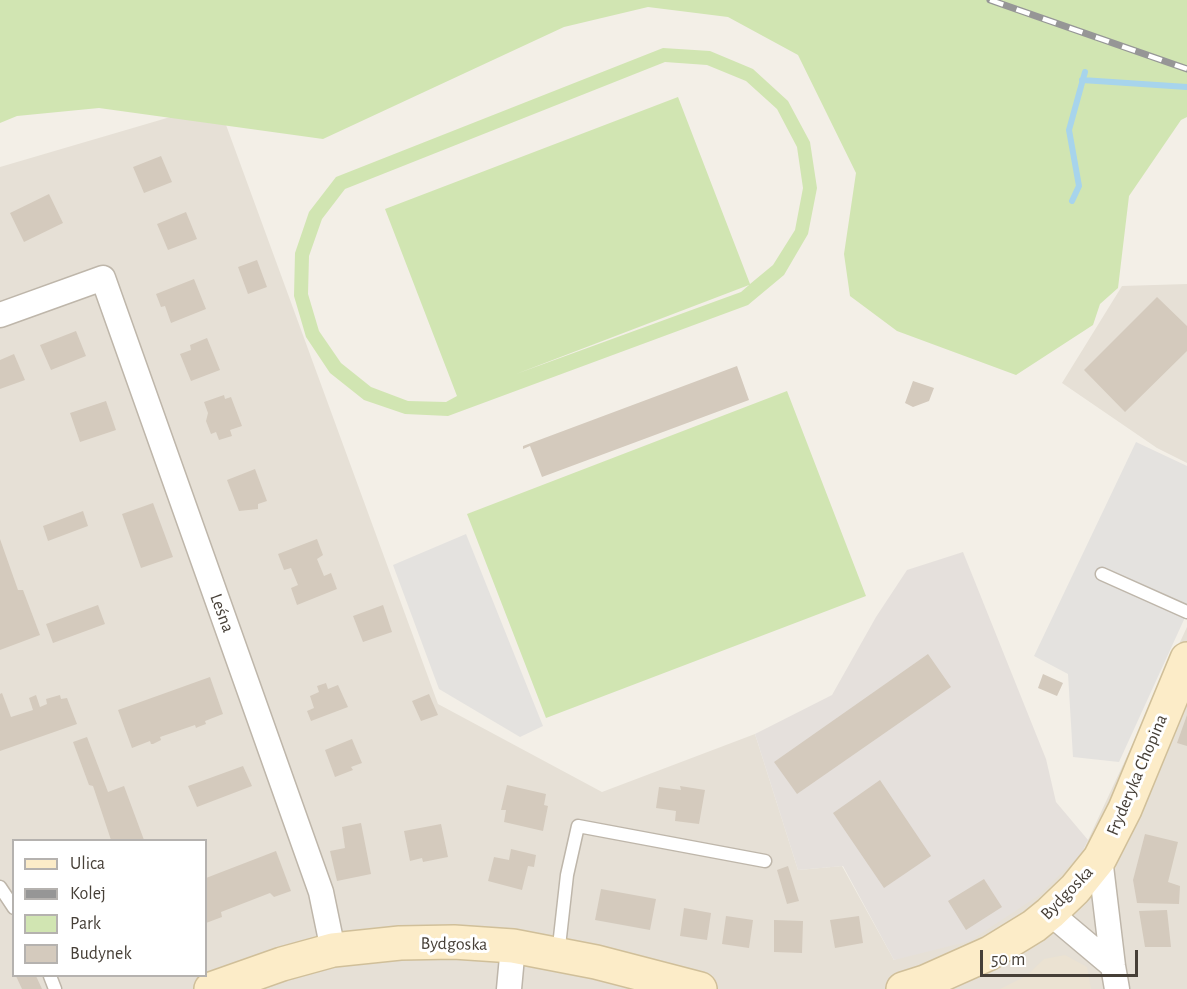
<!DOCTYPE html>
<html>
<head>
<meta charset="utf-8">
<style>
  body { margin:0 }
  #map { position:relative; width:1187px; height:989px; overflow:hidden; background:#f3efe7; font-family:"Alegreya Sans",sans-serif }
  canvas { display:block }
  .legend { position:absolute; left:12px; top:839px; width:195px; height:138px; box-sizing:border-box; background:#fff; border:2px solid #b5b2af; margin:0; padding:8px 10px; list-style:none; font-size:18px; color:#463f37 }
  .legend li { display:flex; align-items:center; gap:12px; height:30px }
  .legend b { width:30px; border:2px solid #b5b2af }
  .scale { position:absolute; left:980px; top:950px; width:158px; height:27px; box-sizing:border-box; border:3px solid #463f37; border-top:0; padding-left:8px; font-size:18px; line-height:21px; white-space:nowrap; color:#463f37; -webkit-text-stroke:4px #fff; paint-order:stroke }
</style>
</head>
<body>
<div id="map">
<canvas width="1187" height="989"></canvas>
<ul class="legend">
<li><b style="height:8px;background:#fcecc8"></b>Ulica</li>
<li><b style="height:8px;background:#969696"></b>Kolej</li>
<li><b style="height:16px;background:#d1e5b2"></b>Park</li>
<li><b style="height:16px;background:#d4cabd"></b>Budynek</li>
</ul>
<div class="scale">50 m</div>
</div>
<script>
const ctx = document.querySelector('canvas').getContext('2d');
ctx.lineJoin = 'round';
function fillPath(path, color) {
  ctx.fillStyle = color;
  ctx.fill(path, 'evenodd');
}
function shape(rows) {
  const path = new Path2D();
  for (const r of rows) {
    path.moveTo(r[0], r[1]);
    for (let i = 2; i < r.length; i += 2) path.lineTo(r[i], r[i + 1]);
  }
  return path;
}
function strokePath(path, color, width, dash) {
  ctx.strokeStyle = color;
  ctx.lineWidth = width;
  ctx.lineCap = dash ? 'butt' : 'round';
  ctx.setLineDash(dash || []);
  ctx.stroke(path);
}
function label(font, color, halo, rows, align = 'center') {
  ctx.font = font + ' "Alegreya Sans",sans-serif';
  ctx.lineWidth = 6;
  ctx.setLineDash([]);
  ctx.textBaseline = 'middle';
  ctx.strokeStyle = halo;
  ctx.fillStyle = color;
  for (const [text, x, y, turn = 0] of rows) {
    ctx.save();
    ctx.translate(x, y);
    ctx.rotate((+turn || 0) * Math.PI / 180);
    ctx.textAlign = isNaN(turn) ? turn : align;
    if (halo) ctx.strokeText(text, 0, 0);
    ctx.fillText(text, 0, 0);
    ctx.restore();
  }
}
fillPath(shape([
  [218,103,438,704,602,792,755,734,798,870,842,866,894,960,1082,853,1187,627,1187,989,0,989,0,167],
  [14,840,206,840,206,976,14,976],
  [1187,284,1187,463,1157,448,1062,383,1122,286]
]), '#e6e0d6');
fillPath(shape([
  [963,552,1046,759,1056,802,1088,840,1082,853,1038,896,970,941,894,960,843,866,798,870,755,734,832,695,876,617,907,570]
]), '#e5e0dc');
fillPath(shape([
  [1065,955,1087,967,1091,989,1000,989,1026,976,1044,959]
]), '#ebe2d2');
fillPath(shape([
  [0,0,1187,0,1187,117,1181,120,1129,196,1118,288,1100,304,1093,325,1016,375,897,331,850,296,844,254,856,173,798,55,728,17,648,7,564,27,323,139,99,108,17,116,0,123],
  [663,48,710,51,753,69,788,101,810,142,817,188,808,234,784,275,748,305,448,416,405,414,364,400,330,373,306,337,294,296,295,253,309,212,336,177],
  [665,62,707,65,746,81,777,109,797,147,803,188,795,230,773,265,750,284,678,97,385,209,457,396,446,402,408,401,371,387,341,363,319,331,308,294,309,256,322,219,345,189],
  [749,285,741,292,516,374],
  [787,391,866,596,546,718,467,514]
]), '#d1e5b2');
fillPath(shape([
  [1136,442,1187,466,1187,613,1119,762,1073,757,1068,674,1034,656],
  [466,534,543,726,520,737,439,689,393,565]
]), '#e4e2df');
strokePath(shape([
  [1082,80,1187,87],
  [1072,201,1079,186,1069,130,1085,72]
]), '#a7d4ec', 6);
fillPath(shape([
  [161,156,172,182,144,193,133,167],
  [49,194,63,223,24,242,10,213],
  [186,212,197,239,168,250,157,224],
  [257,260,267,287,248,294,238,267],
  [194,279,206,309,171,323,165,306,161,307,156,294],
  [1157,297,1187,326,1187,351,1125,412,1084,370],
  [76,331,86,356,51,370,40,345],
  [207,338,220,370,191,381,180,354,191,350,190,345],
  [14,354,25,380,0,389,0,360],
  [737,366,749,400,542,477,530,446,523,449,523,446],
  [913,381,934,388,929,401,913,407,905,403],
  [224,395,225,399,231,397,242,426,230,430,232,436,219,440,216,432,211,434,206,421,208,413,204,402],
  [106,401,116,430,80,442,70,413],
  [255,469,267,501,258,504,258,509,239,511,227,480],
  [153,503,173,557,141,568,122,514],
  [83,511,88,526,48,541,43,526],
  [0,539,18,590,23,590,40,635,0,650],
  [317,539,323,555,317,559,324,576,331,573,337,589,297,605,291,588,298,585,291,568,284,570,278,554],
  [98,605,105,624,53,643,46,624],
  [383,605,392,632,363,642,353,616],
  [928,654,951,687,797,794,774,762],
  [1043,674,1063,683,1057,696,1038,688],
  [210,677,223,714,205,721,206,724,198,727,196,728,195,725,160,737,161,740,153,744,151,744,150,741,132,748,118,710],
  [326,683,328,689,338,685,348,707,311,721,307,711,314,708,310,696,319,692,317,686],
  [2,693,11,717,33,710,29,698,36,695,40,707,47,704,46,699,60,695,61,699,67,698,77,724,0,751,0,694],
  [429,694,438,715,421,721,412,701],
  [1187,715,1187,746,1177,743],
  [87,737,108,792,124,786,144,840,111,840,93,786,89,785,73,742],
  [352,739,362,763,351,767,353,770,335,777,325,750],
  [243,766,252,786,197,807,188,786],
  [880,780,931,856,884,888,833,813],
  [507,785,546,794,544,805,548,806,543,831,504,822,506,810,501,810],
  [680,786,705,790,699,824,675,821,676,811,656,808,659,787,681,790],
  [361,823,371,874,337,881,330,851,345,848,342,827],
  [441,824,448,857,423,862,422,858,410,861,404,831],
  [1145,834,1178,842,1168,882,1180,886,1179,904,1137,903,1133,880],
  [511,849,536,855,534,867,528,866,522,890,488,881,494,857,509,860],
  [276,851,291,891,274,897,270,893,221,912,222,917,206,923,206,878],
  [788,866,799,901,787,904,777,870],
  [984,879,1002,907,966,930,948,901],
  [601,889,656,899,650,930,595,920],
  [684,908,711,913,707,940,680,936],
  [1167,910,1171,947,1145,947,1139,911],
  [726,916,753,920,749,948,722,944],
  [859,916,863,943,835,948,830,920],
  [774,920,803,921,802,953,774,952],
  [16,976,36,976,42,989,22,989]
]), '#d4cabd');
const lane = shape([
  [1102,574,1187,612],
  [0,887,14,908],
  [558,955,567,875,578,826,765,861],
  [50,976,55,989]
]);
const street = shape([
  [0,315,103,278,321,892,333,950],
  [1100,858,1113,966,1117,989],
  [1050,913,1113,966],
  [509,989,513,946]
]);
const secondary = shape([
  [211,989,282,964,333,950,400,943,454,942,513,946,596,962,700,989],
  [903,989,925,982,990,953,1034,926,1050,913,1075,889,1100,858,1125,809,1187,659]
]);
strokePath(lane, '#beb6aa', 15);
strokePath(street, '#beb6aa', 27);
strokePath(secondary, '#d0bf99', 36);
strokePath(lane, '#fff', 12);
strokePath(street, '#fff', 24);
strokePath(secondary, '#fcecc8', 33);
const rail = shape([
  [990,0,1187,69]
]);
strokePath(rail, '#969696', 7);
strokePath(rail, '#fff', 4.5, [14]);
label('18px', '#463f37', '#fff', [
  ["Leśna",222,613,70],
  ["Fryderyka Chopina",1137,775,-67],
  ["Bydgoska",1067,893,-46],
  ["Bydgoska",454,944,1]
]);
</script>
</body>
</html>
